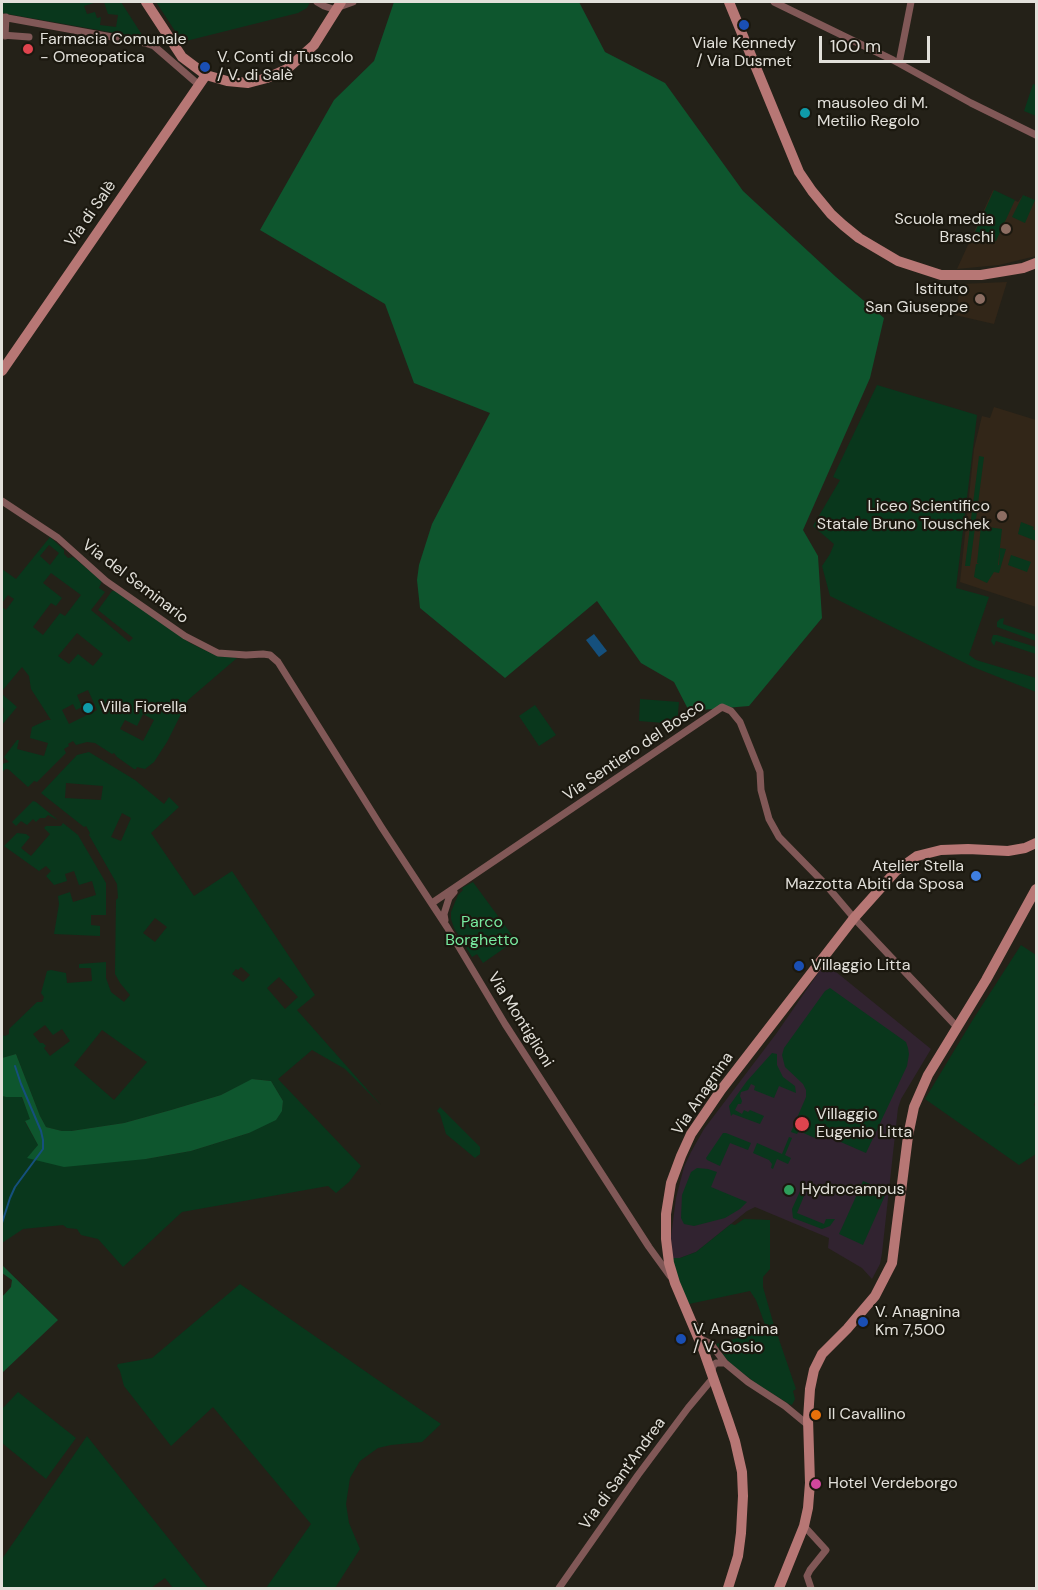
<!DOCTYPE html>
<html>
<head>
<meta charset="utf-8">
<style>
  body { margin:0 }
  #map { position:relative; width:1038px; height:1590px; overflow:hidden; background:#242118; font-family:"DM Sans",sans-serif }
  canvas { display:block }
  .frame { position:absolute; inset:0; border:3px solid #e2e0da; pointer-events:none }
  .scale { position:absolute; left:819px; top:36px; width:111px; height:27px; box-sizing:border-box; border:3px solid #e2e0da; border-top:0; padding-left:8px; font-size:18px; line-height:21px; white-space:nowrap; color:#e2e0da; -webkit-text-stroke:4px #1b180f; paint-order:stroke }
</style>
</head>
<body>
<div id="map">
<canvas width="1038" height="1590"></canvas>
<div class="frame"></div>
<div class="scale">100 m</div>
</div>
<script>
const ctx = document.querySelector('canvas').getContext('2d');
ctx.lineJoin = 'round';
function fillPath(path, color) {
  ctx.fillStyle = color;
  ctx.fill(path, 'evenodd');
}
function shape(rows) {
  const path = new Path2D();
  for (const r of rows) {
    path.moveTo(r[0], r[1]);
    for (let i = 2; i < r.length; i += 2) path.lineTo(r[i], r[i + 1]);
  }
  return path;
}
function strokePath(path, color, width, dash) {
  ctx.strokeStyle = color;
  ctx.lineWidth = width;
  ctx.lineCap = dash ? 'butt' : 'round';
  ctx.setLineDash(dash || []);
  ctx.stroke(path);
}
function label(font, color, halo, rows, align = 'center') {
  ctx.font = font + ' "DM Sans",sans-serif';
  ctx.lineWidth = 4.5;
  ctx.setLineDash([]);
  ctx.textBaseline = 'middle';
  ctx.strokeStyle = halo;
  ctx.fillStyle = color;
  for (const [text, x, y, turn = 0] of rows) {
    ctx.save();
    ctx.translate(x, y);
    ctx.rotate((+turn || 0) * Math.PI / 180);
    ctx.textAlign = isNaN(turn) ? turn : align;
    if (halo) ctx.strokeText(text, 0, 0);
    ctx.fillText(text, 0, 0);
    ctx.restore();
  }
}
fillPath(shape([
  [993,190,1018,202,1023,195,1035,200,1036,197,1036,256,999,265,957,269],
  [1007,282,994,324,955,315,961,284],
  [994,407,1036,420,1036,607,960,582,974,449,982,416,990,418]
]), '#322618');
fillPath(shape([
  [825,963,931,1049,901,1099,898,1108,882,1253,880,1264,872,1279,862,1268,828,1248,829,1238,755,1207,747,1211,696,1252,680,1258,672,1258,671,1237,676,1198,684,1167,691,1152,704,1129,776,1034]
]), '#312330');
fillPath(shape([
  [2,2,97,2,84,6,87,14,95,12,97,18,101,17,100,25,116,27,118,15,108,14,104,2,121,2,144,38,2,13],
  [156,2,310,2,307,8,298,13,186,41,177,34],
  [1033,84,1036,85,1036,116,1024,111],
  [994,190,1015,200,996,241,975,232],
  [1023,195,1035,200,1025,223,1012,217],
  [877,385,977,415,956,588,989,597,969,655,976,660,1036,678,1036,692,973,667,830,596,822,566,830,554,834,544,813,526,840,480,833,477],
  [979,456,984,457,970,566,965,566],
  [1021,522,1034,527,1033,529,1036,531,1036,541,1018,534],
  [981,526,1002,529,998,565,999,565,1000,548,1006,549,999,573,994,572,987,583,974,577,976,564,979,564,977,563],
  [50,537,64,550,64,554,68,558,73,557,102,581,99,588,105,592,91,610,129,642,133,638,98,610,112,591,115,591,190,643,217,656,237,658,188,700,167,742,154,762,145,769,137,767,136,769,134,769,117,757,114,753,112,754,95,743,87,742,76,745,73,741,68,744,69,746,64,749,66,753,37,782,34,781,28,787,8,769,5,769,2,773,2,764,9,762,4,757,17,740,19,740,17,749,44,756,48,743,30,738,32,727,47,720,51,720,31,689,29,676,22,667,2,691,2,681,3,679,2,677,2,607,6,610,14,599,8,595,2,603,2,569,16,579],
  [49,545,59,553,50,565,40,556],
  [51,573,81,595,65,616,60,613,43,635,33,627,51,603,56,606,62,598,43,583],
  [77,633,103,654,93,666,78,654,69,664,58,656],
  [88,690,97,710,69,724,62,710,73,704,76,710,82,707,77,695],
  [143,714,154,720,143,741,120,729,125,720,137,726],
  [1011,555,1031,562,1027,572,1008,565],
  [1004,618,1003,624,1036,635,1036,641,997,627,997,622,1000,619],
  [993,635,997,635,1036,647,1036,654,996,641,994,646,991,641],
  [2,694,17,707,2,725,2,714,3,715,4,707,2,711],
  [640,699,679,702,677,724,639,721],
  [535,705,556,735,539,746,519,716],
  [89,752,135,780,164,804,169,797,179,807,151,833,194,896,232,871,315,995,297,1010,381,1105,345,1069,312,1050,278,1079,361,1166,349,1182,336,1193,328,1186,182,1212,123,1267,98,1239,81,1235,77,1229,67,1228,63,1225,23,1229,2,1243,2,1096,6,1097,21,1096,31,1119,25,1122,38,1145,28,1158,146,1159,191,1151,249,1133,282,1111,283,1101,271,1081,253,1079,221,1095,171,1110,124,1123,71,1131,62,1131,46,1127,40,1116,16,1054,2,1058,2,1035,5,1036,9,1034,9,1029,37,1002,42,1002,44,997,41,993,47,971,51,970,66,973,67,983,92,981,91,968,79,968,79,964,106,962,106,978,111,992,124,1002,130,995,120,983,115,974,116,900,118,898,117,884,89,835,90,833,86,826,84,827,41,793,77,755],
  [66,783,103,786,101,800,65,798],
  [122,813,131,818,121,841,111,837],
  [155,918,167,927,155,942,143,933],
  [241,967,250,975,243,982,232,974,236,969,238,970],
  [279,977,298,997,285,1009,267,988],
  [45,1025,53,1035,62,1029,70,1041,50,1056,44,1048,46,1046,43,1043,40,1043,33,1034],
  [102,1030,147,1062,114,1100,74,1065],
  [33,801,36,802,58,820,48,815,45,818,40,818,36,822,33,819,27,825,21,821,16,826,12,822],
  [63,823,78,835,106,883,106,915,91,915,91,925,100,926,100,936,54,934,59,904,58,896,70,892,73,902,96,895,92,881,79,885,74,871,65,874,67,881,54,885,46,876,51,871,46,866,39,871,4,846,17,833,26,834,30,837,21,848,31,856,50,834,44,828,46,826,61,826],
  [473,882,514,938,505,945,506,947,483,963,477,954,472,957,454,928,451,919,451,912,458,895,463,890,462,888],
  [1021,945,1036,955,1036,1100,1034,1105,1036,1107,1036,1154,1019,1165,925,1099,972,1021],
  [830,988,906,1042,908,1048,909,1054,907,1066,866,1153,820,1133,817,1139,799,1131,797,1134,791,1132,806,1097,806,1090,803,1084,785,1067,782,1055,784,1048,825,991],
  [772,1053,777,1054,777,1065,783,1077,795,1086,796,1093,779,1086,774,1098,754,1090,755,1086,751,1084,748,1090,741,1092,740,1096,742,1101,741,1104,738,1104,735,1110,742,1114,744,1110,748,1112,750,1110,764,1116,760,1124,733,1114,731,1116,729,1106,747,1081],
  [440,1107,480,1147,480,1154,475,1158,446,1134,440,1114,437,1111],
  [723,1133,726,1133,751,1143,748,1150,730,1143,720,1166,707,1160,706,1158],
  [789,1137,792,1138,785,1155,791,1158,788,1164,777,1159,773,1169,771,1168,772,1164,769,1160,753,1153,757,1143,782,1154],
  [697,1168,708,1169,717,1172,711,1187,747,1202,740,1209,725,1218,694,1226,684,1224,681,1218,682,1195,691,1172],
  [863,1181,887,1191,863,1245,839,1234],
  [801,1189,806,1191,797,1213,824,1224,826,1219,835,1219,830,1226,822,1229,793,1218,792,1209],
  [744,1219,770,1220,770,1269,763,1277,763,1287,773,1322,796,1389,793,1391,795,1399,792,1405,789,1404,757,1384,736,1368,727,1360,716,1344,767,1330,756,1300,750,1291,689,1304,682,1289,672,1258,680,1258,696,1252,731,1224,735,1225],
  [240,1284,441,1424,422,1442,391,1445,378,1448,360,1461,350,1478,346,1504,349,1523,360,1549,335,1588,266,1588,311,1524,213,1407,171,1446,124,1386,120,1371,117,1366,118,1364,152,1358],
  [18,1392,76,1438,46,1479,2,1443,2,1409],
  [87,1436,208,1588,173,1588,165,1578,151,1588,2,1588,2,1559]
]), '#09371c');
fillPath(shape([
  [394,2,579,2,605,52,665,83,743,191,836,277,884,318,870,378,803,530,818,556,822,618,749,706,689,711,674,682,641,663,597,601,505,678,420,608,417,580,419,565,432,524,490,413,414,383,385,304,260,230,334,100,374,61],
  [16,1054,40,1116,46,1127,62,1131,71,1131,124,1123,171,1110,221,1095,252,1079,271,1081,283,1101,282,1111,276,1120,249,1133,191,1151,146,1159,64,1167,27,1158,38,1145,25,1121,30,1119,22,1097,6,1097,2,1096,2,1058],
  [2,1265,58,1320,2,1373,2,1297,11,1287,12,1280,2,1273]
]), '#0e562e');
fillPath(shape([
  [594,634,607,651,599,657,586,640]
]), '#15507d');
strokePath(shape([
  [2,1223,10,1198,15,1187,43,1149,43,1140,41,1131,21,1084,15,1066]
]), '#15507d', 2);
strokePath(shape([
  [317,2,324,6,336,10],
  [774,2,893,60,971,103,1036,135],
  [339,7,353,2],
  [2,17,145,43,154,46,199,85],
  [2,35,29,37],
  [5,36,6,17],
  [899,63,911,2],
  [2,501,58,538,106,581,185,636,218,653,246,655,263,654,270,655,278,662,382,828,447,927,505,1024,649,1247,670,1276],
  [432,903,722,707,731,711,740,722,760,772,761,790,769,819,779,837,826,885,854,918,957,1027],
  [445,920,444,914,449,898,454,892],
  [699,1338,711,1344,725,1363,748,1382,785,1406,808,1425],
  [804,1526,826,1550,810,1570,807,1576,811,1588],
  [559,1588,638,1475,688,1408,713,1378,712,1371,713,1366,716,1363,725,1363]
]), '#815857', 7);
strokePath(shape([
  [146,2,182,57,206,75,227,81,248,83,267,78,287,69,314,45,341,2],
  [729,2,799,172,812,191,831,214,843,225,859,238,898,261,941,275,981,275,1023,268,1036,263],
  [2,371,206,75],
  [728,1588,738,1556,741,1533,743,1496,742,1472,735,1441,728,1420,703,1349,675,1283,669,1263,666,1239,666,1214,671,1183,681,1156,691,1134,721,1090,854,918,896,871,917,856,941,850,968,849,1008,851,1025,848,1036,843],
  [779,1588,804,1526,808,1508,810,1483,808,1419,810,1389,814,1370,822,1354,847,1329,875,1296,892,1263,908,1136,914,1107,928,1075,986,980,1036,889]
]), '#b77775', 10);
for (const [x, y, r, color] of [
  [744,25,6,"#1a4fb4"],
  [28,49,6,"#e0444e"],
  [205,67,6,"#1a4fb4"],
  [805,113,6,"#0f9aa8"],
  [1006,229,6,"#8d6e63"],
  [980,299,6,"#8d6e63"],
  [1002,516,6,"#8d6e63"],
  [88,708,6,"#0f9aa8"],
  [976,876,6,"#3f7fe0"],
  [799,966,6,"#1a4fb4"],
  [802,1124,8,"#e0444e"],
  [789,1190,6,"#2e9e5b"],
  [863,1322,6,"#1a4fb4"],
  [681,1339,6,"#1a4fb4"],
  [816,1415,6,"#e8710a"],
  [816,1484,6,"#d1479c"]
]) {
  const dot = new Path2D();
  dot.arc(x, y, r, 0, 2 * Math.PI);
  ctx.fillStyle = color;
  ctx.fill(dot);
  strokePath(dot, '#1b180f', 2);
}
label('16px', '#e2e0da', '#1b180f', [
  ["Farmacia Comunale",40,40],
  ["- Omeopatica",40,58],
  ["Viale Kennedy",744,44,"center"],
  ["/ Via Dusmet",744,62,"center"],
  ["V. Conti di Tuscolo",217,58],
  ["/ V. di Salè",217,76],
  ["mausoleo di M.",817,104],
  ["Metilio Regolo",817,122],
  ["Scuola media",994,220,"right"],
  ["Braschi",994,238,"right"],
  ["Istituto",968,290,"right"],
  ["San Giuseppe",968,308,"right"],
  ["Liceo Scientifico",990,507,"right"],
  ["Statale Bruno Touschek",990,525,"right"],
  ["Villa Fiorella",100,708],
  ["Atelier Stella",964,867,"right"],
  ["Mazzotta Abiti da Sposa",964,885,"right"],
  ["Villaggio Litta",811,966],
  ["Villaggio",816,1115],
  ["Eugenio Litta",816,1133],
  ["Hydrocampus",801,1190],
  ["V. Anagnina",875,1313],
  ["Km 7,500",875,1331],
  ["V. Anagnina",693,1330],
  ["/ V. Gosio",693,1348],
  ["Il Cavallino",828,1415],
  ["Hotel Verdeborgo",828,1484]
], 'left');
label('16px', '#e2e0da', '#1b180f', [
  ["Via di Salè",91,214,-55],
  ["Via del Seminario",135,582,37],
  ["Via Sentiero del Bosco",634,751,-34],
  ["Via Montiglioni",520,1020,58],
  ["Via Anagnina",703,1094,-56],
  ["Via di Sant'Andrea",623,1474,-54]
]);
label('16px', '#78eba0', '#1b180f', [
  ["Parco",482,923],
  ["Borghetto",482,941]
]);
</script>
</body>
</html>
